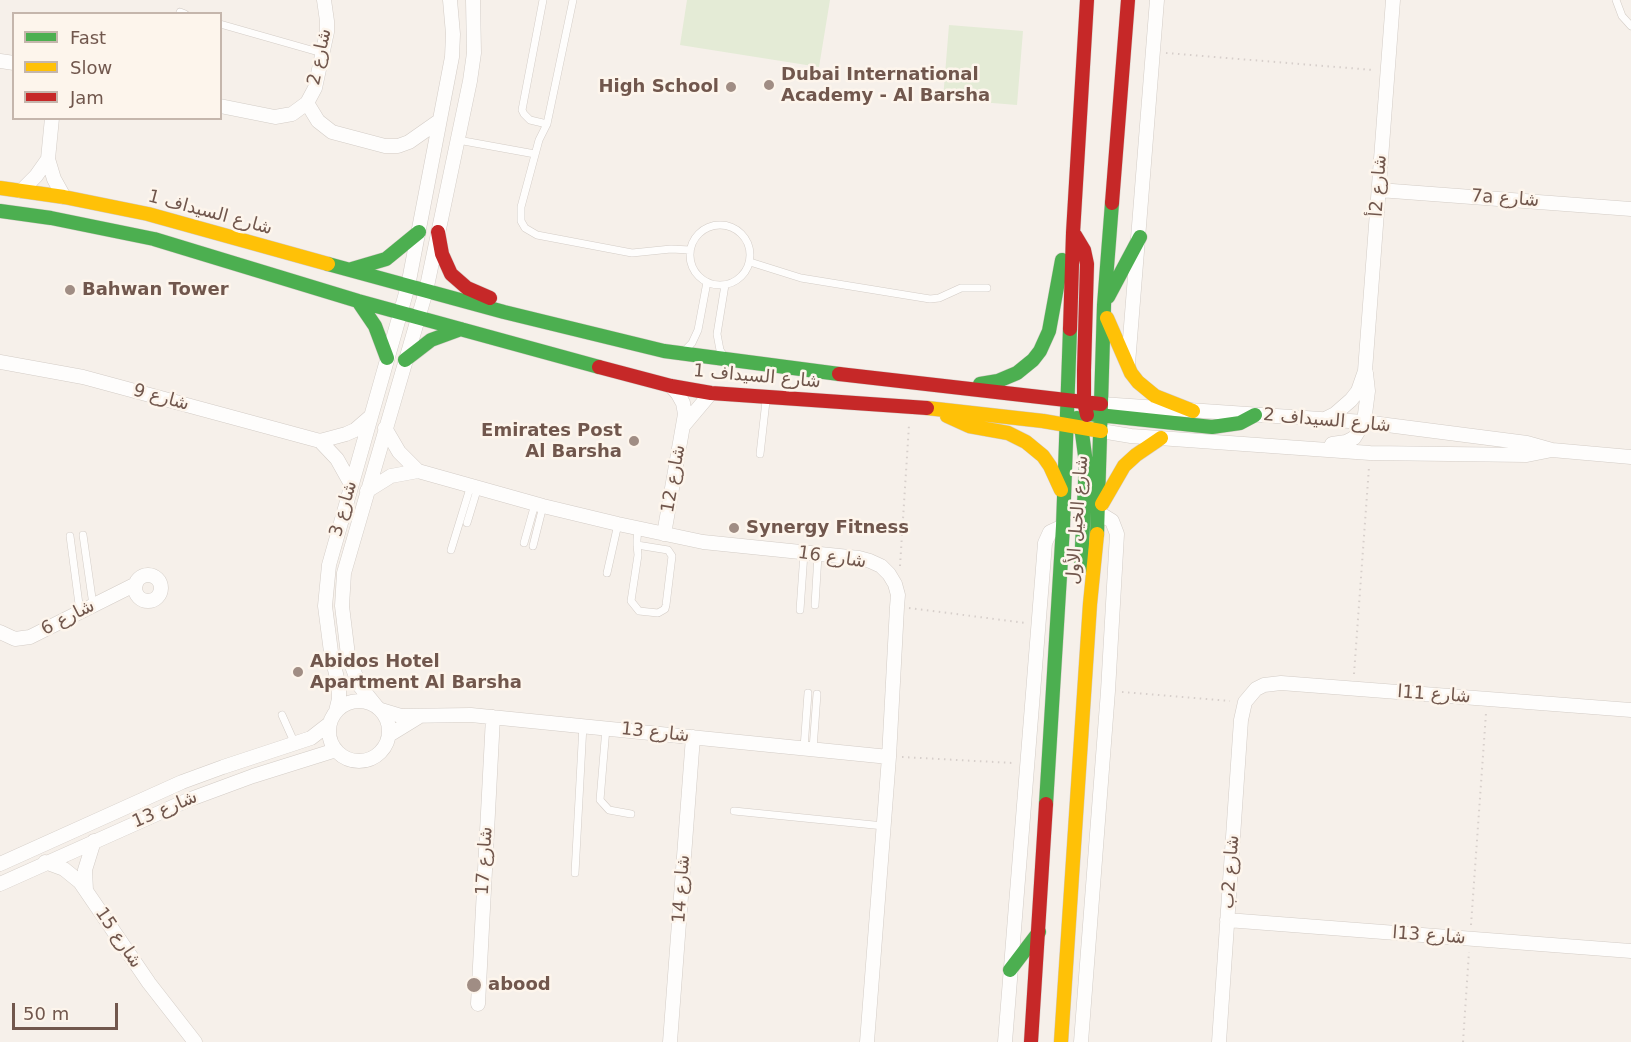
<!DOCTYPE html>
<html>
<head>
<meta charset="utf-8">
<style>
  body { margin:0 }
  #map { position:relative; width:1631px; height:1042px; overflow:hidden; background:#f6f0ea; font-family:"DejaVu Sans",sans-serif }
  canvas { display:block }
  .legend { position:absolute; left:12px; top:12px; width:210px; height:108px; box-sizing:border-box; background:#fdf5ec; border:2px solid #c5b6ac; margin:0; padding:8px 10px; list-style:none; font-size:18px; color:#71574d }
  .legend li { display:flex; align-items:center; gap:12px; height:30px }
  .legend b { width:30px; border:2px solid #c5b6ac }
  .scale { position:absolute; left:12px; top:1003px; width:106px; height:27px; box-sizing:border-box; border:3px solid #71574d; border-top:0; padding-left:8px; font-size:18px; line-height:21px; white-space:nowrap; color:#71574d; -webkit-text-stroke:4px #fdf5ec; paint-order:stroke }
</style>
</head>
<body>
<div id="map">
<canvas width="1631" height="1042"></canvas>
<ul class="legend">
<li><b style="height:8px;background:#4caf50"></b>Fast</li>
<li><b style="height:8px;background:#ffc107"></b>Slow</li>
<li><b style="height:8px;background:#c62828"></b>Jam</li>
</ul>
<div class="scale">50 m</div>
</div>
<script>
const ctx = document.querySelector('canvas').getContext('2d');
ctx.lineJoin = 'round';
function fillPath(path, color) {
  ctx.fillStyle = color;
  ctx.fill(path, 'evenodd');
}
function shape(rows) {
  const path = new Path2D();
  for (const r of rows) {
    if (r.length === 3) {
      path.moveTo(r[0] + r[2], r[1]);
      path.arc(r[0], r[1], r[2], 0, 2 * Math.PI);
      continue;
    }
    path.moveTo(r[0], r[1]);
    for (let i = 2; i < r.length; i += 2) path.lineTo(r[i], r[i + 1]);
  }
  return path;
}
function strokePath(path, color, width, dash) {
  ctx.strokeStyle = color;
  ctx.lineWidth = width;
  ctx.lineCap = dash ? 'butt' : 'round';
  ctx.setLineDash(dash || []);
  ctx.stroke(path);
}
function label(font, color, halo, rows, align = 'center') {
  ctx.font = font + ' "DejaVu Sans",Vazirmatn,sans-serif';
  ctx.lineWidth = 5;
  ctx.setLineDash([]);
  ctx.textBaseline = 'middle';
  ctx.strokeStyle = halo;
  ctx.fillStyle = color;
  for (const [text, x, y, turn = 0] of rows) {
    ctx.save();
    ctx.translate(x, y);
    ctx.rotate((+turn || 0) * Math.PI / 180);
    ctx.textAlign = isNaN(turn) ? turn : align;
    if (halo) ctx.strokeText(text, 0, 0);
    ctx.fillText(text, 0, 0);
    ctx.restore();
  }
}
fillPath(shape([
  [687,0,830,0,819,67,680,45],
  [949,25,1023,31,1017,105,943,99]
]), '#e4ebd6');
const lane = shape([
  [543,0,522,110,524,114,530,120,547,124],
  [573,0,547,124,539,140,521,207,521,221,525,228,537,235,632,253,671,249,690,250],
  [1616,0,1622,16,1631,26],
  [180,12,185,14],
  [220,24,322,53],
  [458,140,535,154],
  [720,255,30],
  [750,262,801,278,930,299,939,298,961,288,987,288],
  [685,350,692,343,698,330,707,282],
  [724,356,720,350,717,334,725,285],
  [760,454,766,401],
  [467,523,478,487],
  [83,535,93,605],
  [70,536,80,612],
  [524,543,535,504],
  [637,545,668,550,672,556,666,605,665,609,658,613,639,611,631,601,638,555,637,545,637,540,638,528],
  [533,546,543,506],
  [451,550,471,485],
  [607,573,618,524],
  [815,605,818,555],
  [800,610,804,553],
  [282,715,295,744],
  [606,728,600,800,609,810,631,814],
  [804,748,808,693],
  [813,749,817,694],
  [734,811,884,826],
  [575,873,583,725]
]);
const street = shape([
  [0,61,14,63],
  [307,103,318,121,332,132,385,146,398,146,409,142,439,121],
  [220,106,275,117,292,114,307,103,315,88,327,32,327,21,324,0],
  [52,118,48,159,54,179,64,197],
  [1379,190,1631,209],
  [21,191,36,176,48,159],
  [0,362,83,377,320,441,346,434,355,430,370,417],
  [1128,364,1157,0],
  [1101,404,1364,422,1527,443,1552,450,1631,457],
  [1325,419,1335,414,1351,400,1358,391,1365,371,1393,0],
  [684,425,711,393],
  [385,428,399,452,418,471],
  [1101,431,1131,436,1370,453,1527,455,1552,450],
  [320,441,337,459,351,484],
  [1332,444,1346,442,1354,438,1364,422,1368,391,1366,373],
  [367,491,391,476,418,471,543,506,618,524,703,542,859,558,870,561,881,566,889,574,895,584,898,595,897,607,889,757,867,1042],
  [664,534,685,414,683,403,678,394,671,386],
  [148,588,13],
  [0,632,15,639,30,637,136,584],
  [359,731,30],
  [376,706,359,685,348,655,342,606,344,573,426,291,470,81,474,53,473,0],
  [381,710,401,716,471,715,889,757],
  [336,711,339,699,339,687,331,652,325,606,329,565,408,286,452,57,453,34,450,0],
  [389,735,420,716],
  [45,862,64,869,80,882,149,983,195,1042],
  [0,864,182,782,223,767,311,738,329,724],
  [0,884,188,800,253,776,336,750],
  [86,890,85,870,94,841],
  [1227,920,1631,951],
  [478,1004,493,717],
  [670,1042,693,737],
  [1005,1042,1045,543,1050,532,1063,526],
  [1081,1042,1108,691,1117,534,1112,521,1099,513],
  [1219,1042,1241,720,1245,702,1256,689,1264,685,1281,683,1631,710]
]);
const fast = shape([
  [0,211,51,218,154,239,358,301,599,367],
  [328,264,504,312,664,351,839,374],
  [352,269,386,259,419,232],
  [1108,297,1140,237],
  [358,301,375,326,387,358],
  [405,360,431,340,461,329],
  [980,384,998,381,1017,373,1033,360,1040,351,1049,331,1062,260],
  [1089,414,1212,427,1240,423,1255,415],
  [1077,418,1082,433,1086,463,1081,568],
  [1097,534,1104,305,1112,203],
  [1046,804,1063,526,1070,329],
  [1010,970,1039,932]
]);
const slow = shape([
  [0,188,64,197,148,214,328,264],
  [1107,318,1131,373,1138,382,1155,396,1193,411],
  [927,408,1043,421,1101,431],
  [947,416,969,426,1008,433,1026,442,1043,456,1050,466,1061,490],
  [1102,504,1124,466,1136,455,1161,438],
  [1061,1042,1090,604,1097,534]
]);
const jam = shape([
  [1112,203,1128,0],
  [438,232,442,254,451,274,467,288,490,298],
  [1075,235,1084,250,1087,264,1084,370,1084,402,1087,415],
  [1070,329,1073,233,1087,0],
  [599,367,671,386,711,393,927,408],
  [839,374,1101,404],
  [1031,1042,1046,804]
]);
strokePath(lane, '#d3ccc6', 8);
strokePath(street, '#d3ccc6', 15);
strokePath(fast, '#d4ccc7', 15);
strokePath(slow, '#d4ccc7', 15);
strokePath(jam, '#d4ccc7', 15);
strokePath(shape([
  [1166,53,1373,70],
  [900,566,909,425],
  [909,608,1026,623],
  [1354,674,1369,467],
  [1122,692,1230,701],
  [902,757,1013,763],
  [1471,925,1486,713],
  [1463,1042,1469,952]
]), '#d7cfcb', 2, [1.5, 4.5]);
strokePath(lane, '#fefdfc', 7);
strokePath(street, '#fefdfc', 14);
strokePath(fast, '#4caf50', 14);
strokePath(slow, '#ffc107', 14);
strokePath(jam, '#c62828', 14);
for (const [x, y, r, color] of [
  [769,85,6,"#a08d84"],
  [731,87,6,"#a08d84"],
  [70,290,6,"#a08d84"],
  [634,441,6,"#a08d84"],
  [734,528,6,"#a08d84"],
  [298,672,6,"#a08d84"],
  [474,985,8,"#a08d84"]
]) {
  const dot = new Path2D();
  dot.arc(x, y, r, 0, 2 * Math.PI);
  ctx.fillStyle = color;
  ctx.fill(dot);
  strokePath(dot, '#fdf5ec', 2);
}
label('18px', '#71574d', '#fdf5ec', [
  ["شارع 2",320,57,-78],
  ["شارع 2أ",1379,186,-86],
  ["7a شارع",1505,199,4],
  ["شارع السيداف 1",210,213,15],
  ["شارع السيداف 1",757,377,5],
  ["شارع 9",161,398,15],
  ["شارع السيداف 2",1327,421,5],
  ["شارع 12",674,479,-80],
  ["شارع 3",344,509,-74],
  ["شارع الخيل الأول",1078,520,-86],
  ["شارع 16",832,558,8],
  ["شارع 6",68,618,-27],
  ["شارع 11ا",1434,695,4],
  ["شارع 13",655,733,6],
  ["شارع 13",165,810,-23],
  ["شارع 17",485,861,-87],
  ["شارع 2ب",1231,872,-86],
  ["شارع 14",682,889,-86],
  ["شارع 13ا",1429,936,4],
  ["شارع 15",118,938,56]
]);
label('bold 18px', '#71574d', '#fdf5ec', [
  ["Dubai International",781,75],
  ["Academy - Al Barsha",781,96],
  ["High School",719,87,"right"],
  ["Bahwan Tower",82,290],
  ["Emirates Post",622,431,"right"],
  ["Al Barsha",622,452,"right"],
  ["Synergy Fitness",746,528],
  ["Abidos Hotel",310,662],
  ["Apartment Al Barsha",310,683],
  ["abood",488,985]
], 'left');
</script>
</body>
</html>
